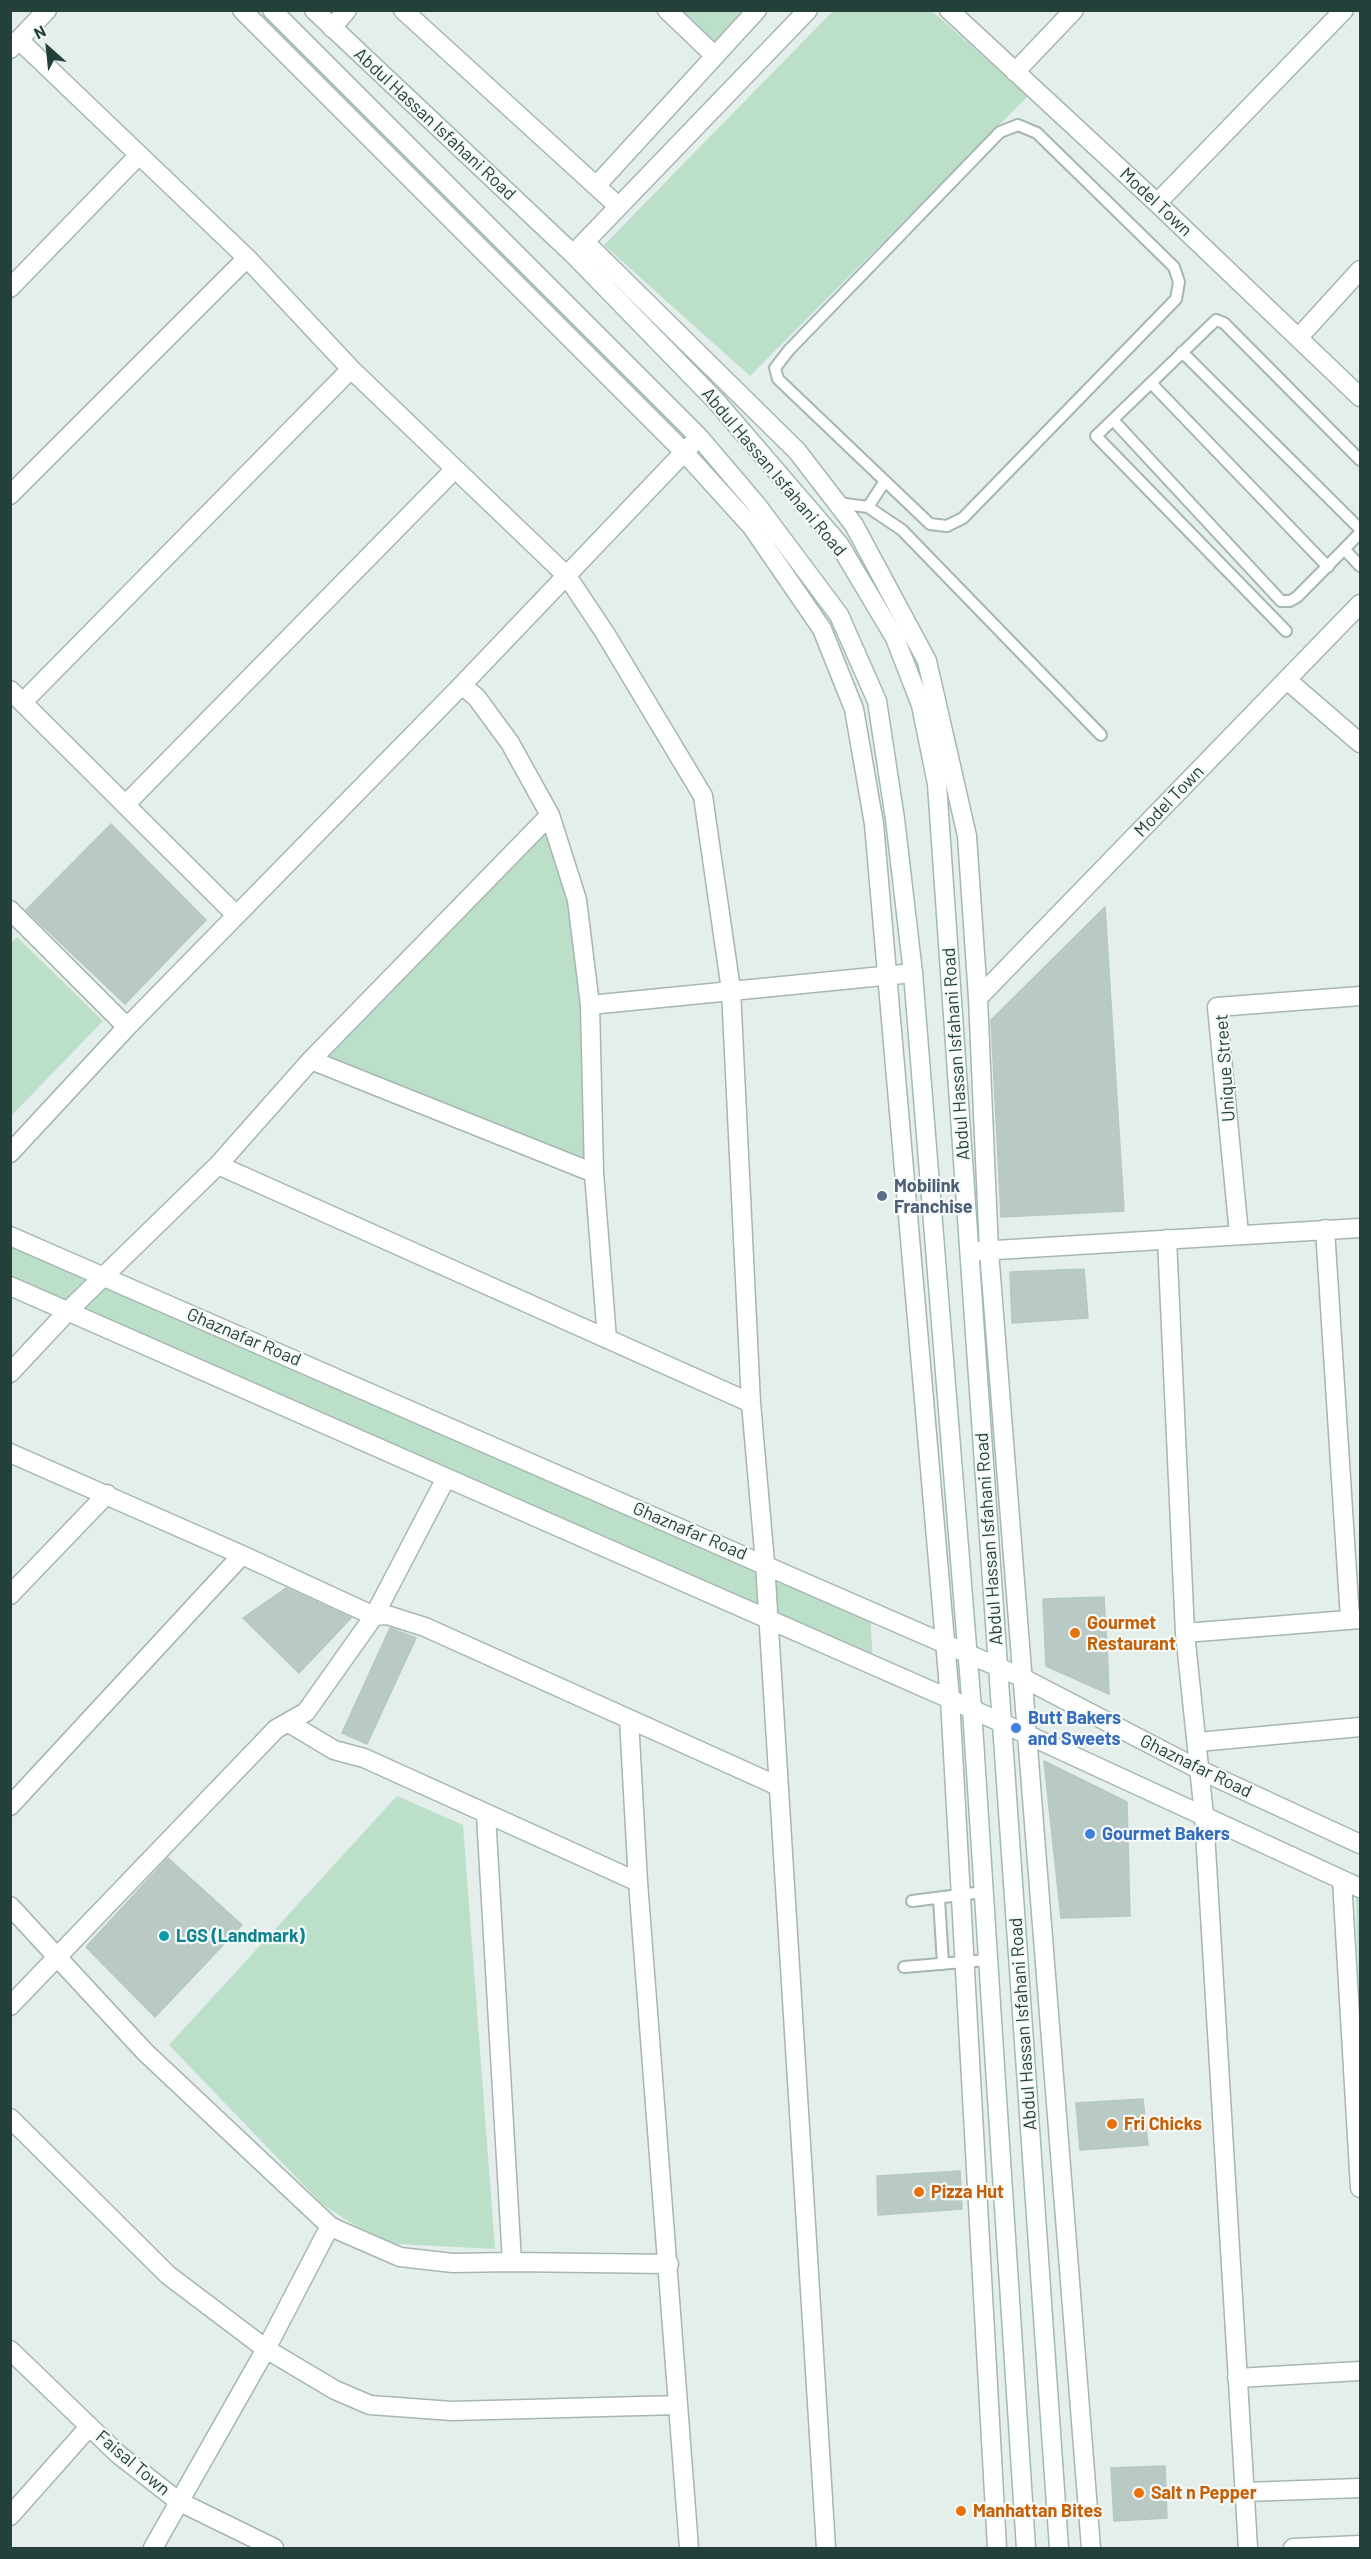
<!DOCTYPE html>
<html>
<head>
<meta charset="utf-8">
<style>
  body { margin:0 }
  #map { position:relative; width:1371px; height:2559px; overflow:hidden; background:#e4eeea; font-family:Barlow,sans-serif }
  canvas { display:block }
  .frame { position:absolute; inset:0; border:12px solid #23403b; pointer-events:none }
  .north { position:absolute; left:18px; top:18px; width:60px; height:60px; -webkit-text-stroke:4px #f5faf8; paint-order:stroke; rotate:333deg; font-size:16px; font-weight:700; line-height:24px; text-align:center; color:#23403b }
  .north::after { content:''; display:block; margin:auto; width:21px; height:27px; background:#23403b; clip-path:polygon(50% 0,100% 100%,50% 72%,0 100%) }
</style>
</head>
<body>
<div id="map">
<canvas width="1371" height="2559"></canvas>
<div class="frame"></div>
<div class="north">N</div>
</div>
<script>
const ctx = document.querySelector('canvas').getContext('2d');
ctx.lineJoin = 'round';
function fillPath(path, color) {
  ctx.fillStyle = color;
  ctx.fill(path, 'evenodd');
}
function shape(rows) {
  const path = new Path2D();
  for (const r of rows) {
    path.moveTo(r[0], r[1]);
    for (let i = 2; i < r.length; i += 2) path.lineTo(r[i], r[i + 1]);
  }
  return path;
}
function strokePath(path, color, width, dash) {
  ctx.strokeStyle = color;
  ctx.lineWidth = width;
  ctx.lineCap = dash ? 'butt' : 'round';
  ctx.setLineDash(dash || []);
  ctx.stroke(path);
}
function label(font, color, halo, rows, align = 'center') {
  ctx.font = font + ' Barlow,sans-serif';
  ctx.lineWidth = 4.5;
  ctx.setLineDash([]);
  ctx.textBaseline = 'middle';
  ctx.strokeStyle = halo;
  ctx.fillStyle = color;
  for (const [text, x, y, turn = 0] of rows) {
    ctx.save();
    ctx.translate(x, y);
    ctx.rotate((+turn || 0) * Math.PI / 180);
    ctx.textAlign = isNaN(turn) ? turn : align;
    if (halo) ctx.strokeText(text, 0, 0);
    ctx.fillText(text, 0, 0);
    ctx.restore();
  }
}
fillPath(shape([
  [667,11,757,11,714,55],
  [833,11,932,11,1028,96,750,376,604,245],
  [550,815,577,900,594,1173,311,1060],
  [17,937,103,1021,11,1116,10,944],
  [11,1239,870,1611,873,1665,11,1286],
  [397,1796,463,1825,495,2249,397,2244,356,2226,322,2204,169,2045],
  [1356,1896,1360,1898,1359,2013]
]), '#bcdfc9');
const building = shape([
  [111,824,206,920,125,1004,26,910,111,824],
  [1105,907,1124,1211,1001,1217,991,1020,1105,907],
  [1084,1269,1088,1318,1012,1323,1010,1272,1084,1269],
  [286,1588,351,1618,299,1673,243,1618,286,1588],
  [1104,1597,1108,1666,1109,1694,1046,1666,1043,1599,1104,1597],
  [390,1628,416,1638,367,1744,342,1733,390,1628],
  [1044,1761,1127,1802,1130,1916,1061,1918,1044,1761],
  [168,1858,242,1925,155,2017,86,1947,168,1858],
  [1143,2099,1148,2145,1080,2150,1076,2103,1143,2099],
  [960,2171,962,2209,878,2215,877,2176,960,2171],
  [1165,2466,1167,2518,1114,2521,1111,2468,1165,2466]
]);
fillPath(building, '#b9c9c4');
strokePath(building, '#b6c8c2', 1.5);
const service = shape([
  [1018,125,1037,133,1174,267,1179,282,1176,299,963,518,947,526,930,524,778,379,775,368,789,350,1000,132,1018,125],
  [1182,352,1360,529],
  [1151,383,1328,567],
  [1113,420,1281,601,1290,601,1297,597,1360,533],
  [837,503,868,507,902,530,1101,735],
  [868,507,885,481],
  [1345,550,1360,566],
  [1286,631,1096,436,1216,320,1224,323,1360,460],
  [939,1899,943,1964],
  [912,1901,983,1892],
  [904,1967,987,1960]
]);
const minor = shape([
  [242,10,684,452,752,527,822,629,854,709,874,824,950,1699,997,2548],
  [403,10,618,206],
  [667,10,714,55],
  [949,10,1157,203,1360,397],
  [332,28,347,10],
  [19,40,247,258,351,369,567,576,605,633,703,796,731,990,751,1403,765,1563,826,2548],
  [1015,72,1074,10],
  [596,186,757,10],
  [1157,203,1344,10],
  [585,242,797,451,854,525,927,661,967,836,978,998,989,1251,1091,2548],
  [576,251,808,10],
  [10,288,139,155],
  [1299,337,1360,270],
  [10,495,247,258],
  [1287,680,1360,743],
  [462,685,477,698,510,743,550,815],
  [10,690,236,915],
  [23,702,351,369],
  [125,805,455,469],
  [10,910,127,1027],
  [590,1005,913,973],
  [311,1060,594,1173],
  [10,1153,127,1027,462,685,691,445],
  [218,1165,751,1403],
  [1325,1229,1350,1619],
  [1239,1234,1217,1007,1360,996],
  [10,1236,1021,1677,1200,1770,1360,1844],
  [1167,1239,1185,1633,1204,1815,1248,2548],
  [979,1251,1360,1228],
  [10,1286,950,1699,1360,1888],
  [10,1373,68,1311,218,1165,311,1060,550,815,577,900,590,1005,594,1173,607,1339],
  [10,1453,242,1555,374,1616,387,1615,425,1627,778,1786],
  [10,1595,107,1494],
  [1185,1633,1360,1619],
  [629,1719,638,1882,689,2548],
  [289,1723,334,1750,364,1758,638,1882],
  [1198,1742,1360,1727],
  [10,1806,242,1555],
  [486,1815,512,2262],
  [1342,1880,1360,2188],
  [10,1906,145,2052,330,2226,338,2230,400,2257,453,2263,512,2262,669,2264],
  [10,2006,276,1729,306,1712,374,1616,446,1478],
  [10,2118,168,2275,266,2349,335,2390,370,2405,452,2411,678,2405],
  [10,2350,118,2454,178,2501,274,2548],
  [1237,2378,1360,2371],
  [1245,2492,1360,2488],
  [10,2516,89,2427],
  [153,2548,266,2349,330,2226],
  [1293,2548,1360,2545]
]);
const tertiary = shape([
  [10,49,47,10],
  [978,998,1360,604]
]);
const secondary = shape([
  [272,10,699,437,756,504,839,615,877,701,895,819,913,973,972,1709,1026,2548],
  [314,10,573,254,716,401,839,544,895,638,921,705,937,784,1059,2548]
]);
strokePath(service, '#a6b6b2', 14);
strokePath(minor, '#a6b6b2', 21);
strokePath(tertiary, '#a6b6b2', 21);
strokePath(secondary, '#a2bab4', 21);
strokePath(service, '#fff', 10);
strokePath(minor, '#fff', 18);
strokePath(tertiary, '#fff', 18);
strokePath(secondary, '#fff', 18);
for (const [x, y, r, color] of [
  [882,1196,6,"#5c6f8a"],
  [1075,1633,6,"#e8710a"],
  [1016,1728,6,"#3f7fe0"],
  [1090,1834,6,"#3f7fe0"],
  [164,1936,6,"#0f9aa8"],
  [1112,2124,6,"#e8710a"],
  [919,2192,6,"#e8710a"],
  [1139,2493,6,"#e8710a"],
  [961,2511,6,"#e8710a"]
]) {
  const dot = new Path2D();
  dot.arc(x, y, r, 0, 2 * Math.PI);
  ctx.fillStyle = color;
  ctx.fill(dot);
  strokePath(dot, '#f5faf8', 2);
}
label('18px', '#23403b', '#f5faf8', [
  ["Abdul Hassan Isfahani Road",435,124,43],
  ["Model Town",1156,202,43],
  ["Abdul Hassan Isfahani Road",774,472,50],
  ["Model Town",1169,801,-46],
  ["Abdul Hassan Isfahani Road",956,1054,-94],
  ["Unique Street",1225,1068,-94],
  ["Ghaznafar Road",244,1337,23],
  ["Ghaznafar Road",690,1531,23],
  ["Abdul Hassan Isfahani Road",989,1539,-94],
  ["Ghaznafar Road",1196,1766,26],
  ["Abdul Hassan Isfahani Road",1023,2024,-94],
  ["Faisal Town",133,2463,40]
]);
label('bold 18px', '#4e5e75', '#f5faf8', [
  ["Mobilink",894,1186],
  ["Franchise",894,1207]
], 'left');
label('bold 18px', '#c56008', '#f5faf8', [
  ["Gourmet",1087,1623],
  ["Restaurant",1087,1644],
  ["Fri Chicks",1124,2124],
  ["Pizza Hut",931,2192],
  ["Salt n Pepper",1151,2493],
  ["Manhattan Bites",973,2511]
], 'left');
label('bold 18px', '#366cbe', '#f5faf8', [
  ["Butt Bakers",1028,1718],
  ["and Sweets",1028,1739],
  ["Gourmet Bakers",1102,1834]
], 'left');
label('bold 18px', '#0d838f', '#f5faf8', [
  ["LGS (Landmark)",176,1936]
], 'left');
</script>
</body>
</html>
